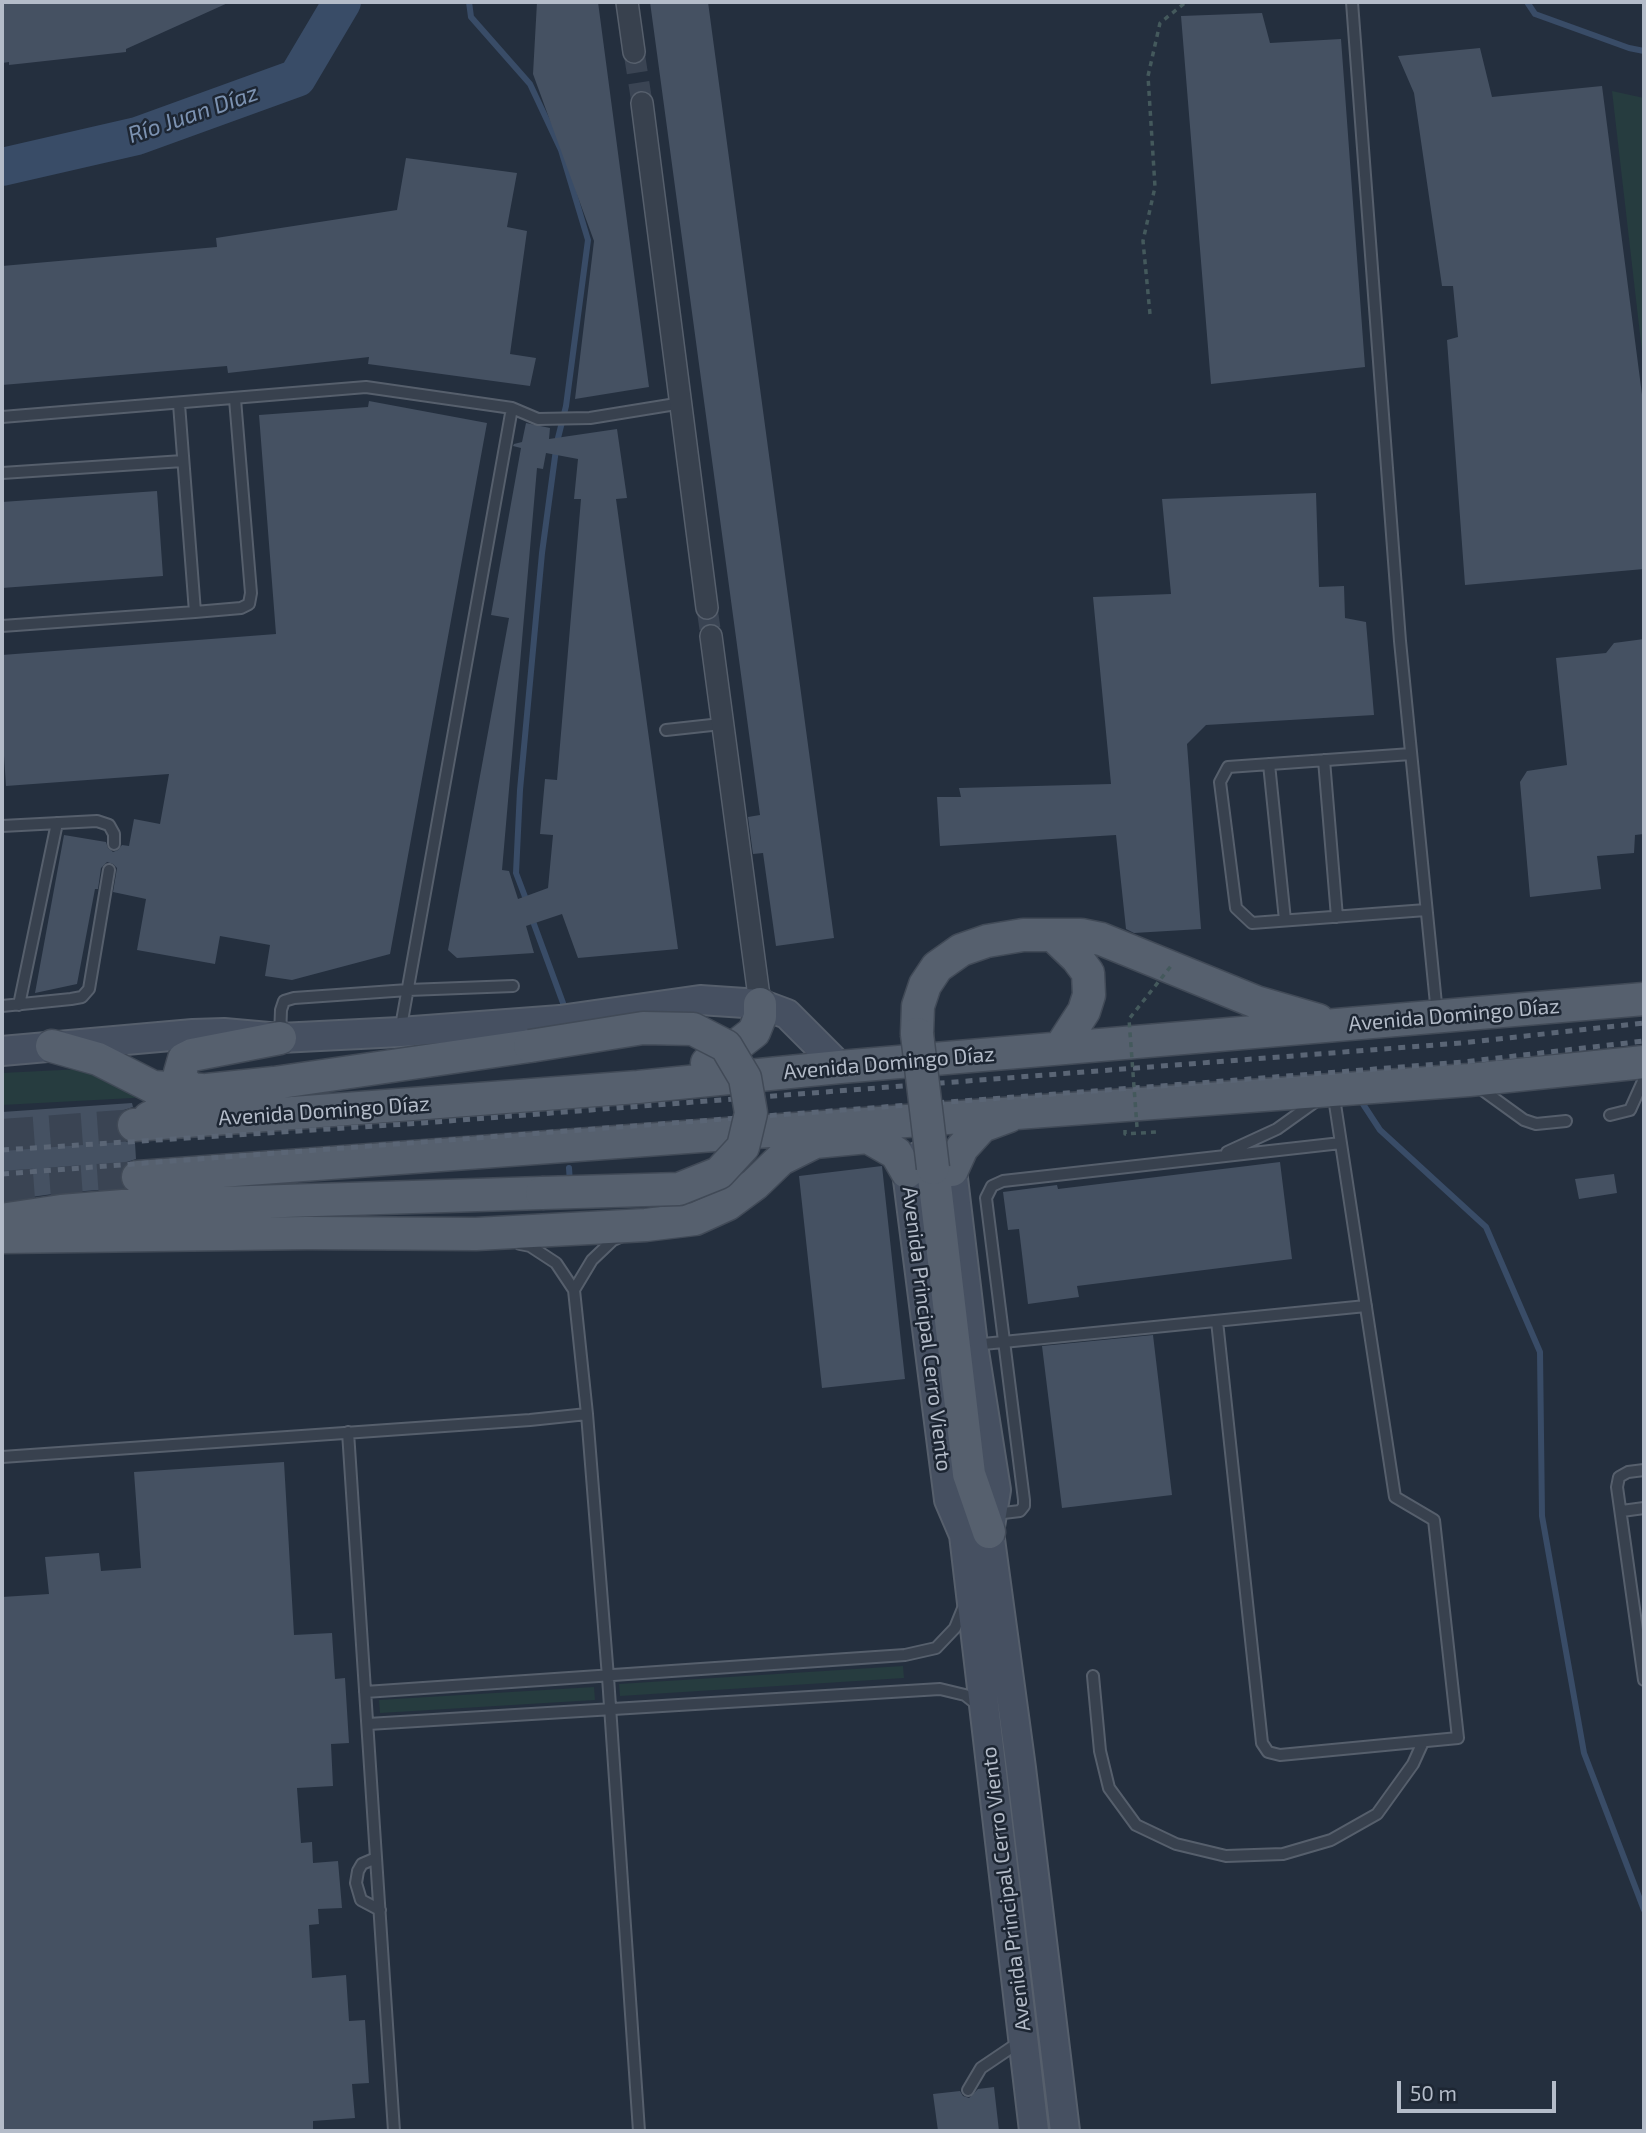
<!DOCTYPE html>
<html>
<head>
<meta charset="utf-8">
<style>
  body { margin:0 }
  #map { position:relative; width:1646px; height:2133px; overflow:hidden; background:#242f3e; font-family:"Exo 2",sans-serif }
  canvas { display:block }
  .frame { position:absolute; inset:0; border:4px solid #b4bcc9; pointer-events:none }
  .scale { position:absolute; left:1397px; top:2081px; width:159px; height:32px; box-sizing:border-box; border:4px solid #b4bcc9; border-top:0; padding-left:9px; font-size:21px; line-height:24px; white-space:nowrap; color:#b4bcc9; -webkit-text-stroke:5px #1d2633; paint-order:stroke }
</style>
</head>
<body>
<div id="map">
<canvas width="1646" height="2133"></canvas>
<div class="frame"></div>
<div class="scale">50 m</div>
</div>
<script>
const ctx = document.querySelector('canvas').getContext('2d');
ctx.lineJoin = 'round';
function fillPath(path, color) {
  ctx.fillStyle = color;
  ctx.fill(path, 'evenodd');
}
function shape(rows) {
  const path = new Path2D();
  for (const r of rows) {
    path.moveTo(r[0], r[1]);
    for (let i = 2; i < r.length; i += 2) path.lineTo(r[i], r[i + 1]);
  }
  return path;
}
function strokePath(path, color, width, dash) {
  ctx.strokeStyle = color;
  ctx.lineWidth = width;
  ctx.lineCap = dash ? 'butt' : 'round';
  ctx.setLineDash(dash || []);
  ctx.stroke(path);
}
function label(font, color, halo, rows, align = 'center') {
  ctx.font = font + ' "Exo 2",sans-serif';
  ctx.lineWidth = 5;
  ctx.setLineDash([]);
  ctx.textBaseline = 'middle';
  ctx.strokeStyle = halo;
  ctx.fillStyle = color;
  for (const [text, x, y, turn = 0] of rows) {
    ctx.save();
    ctx.translate(x, y);
    ctx.rotate((+turn || 0) * Math.PI / 180);
    ctx.textAlign = isNaN(turn) ? turn : align;
    if (halo) ctx.strokeText(text, 0, 0);
    ctx.fillText(text, 0, 0);
    ctx.restore();
  }
}
fillPath(shape([
  [1612,91,1644,98,1644,369],
  [81,1069,151,1097,2,1105,2,1073],
  [903,1666,904,1678,620,1696,619,1684],
  [594,1687,595,1700,380,1713,379,1700]
]), '#263c3f');
strokePath(shape([
  [469,2,471,17,530,84,561,150,588,240,566,406,557,442,542,553,520,790,516,873,527,902],
  [1527,2,1535,14,1629,48,1644,51],
  [531,916,563,1003],
  [1363,1104,1380,1130,1486,1227,1540,1352,1542,1516,1584,1753,1644,1910],
  [569,1168,570,1183]
]), '#394c67', 6);
strokePath(shape([
  [2,167,137,136,297,78,342,2]
]), '#394c67', 38);
fillPath(shape([
  [2,2,230,2,126,49,126,52,9,65,9,62,2,63],
  [537,2,598,2,649,387,575,399,594,241,533,74],
  [650,2,708,2,834,938,776,946,763,853,753,854,748,817,760,815],
  [1262,13,1270,43,1341,39,1365,367,1211,384,1181,16],
  [1480,48,1492,97,1602,86,1644,410,1644,569,1465,585,1447,340,1458,337,1453,286,1442,286,1414,93,1398,56],
  [406,158,517,173,507,227,527,231,510,354,536,358,530,386,368,364,369,357,228,373,227,366,2,385,2,266,217,247,216,238,397,210],
  [369,401,487,423,390,954,292,980,265,976,270,945,220,936,215,964,137,950,146,899,113,892,117,868,113,864,107,862,101,868,98,889,95,889,77,984,35,993,64,835,106,842,108,848,113,852,118,850,122,845,129,846,134,819,160,824,169,774,6,786,2,726,2,655,276,634,259,415,368,407],
  [526,423,550,428,549,439,617,429,627,498,616,499,678,949,578,958,562,914,526,926,534,953,457,958,448,950,509,618,491,615,521,448,513,446,514,444,522,442],
  [546,453,578,459,574,499,581,499,557,780,545,779,540,834,553,835,548,888,518,899,509,871,502,870,537,468,543,469],
  [157,491,163,576,2,588,2,502],
  [1316,493,1319,587,1344,586,1345,618,1366,622,1374,715,1206,725,1187,744,1201,929,1134,933,1126,929,1116,835,940,846,937,797,961,797,959,788,1111,784,1093,597,1171,594,1162,499],
  [1644,639,1644,834,1635,835,1634,853,1597,856,1601,889,1530,897,1520,782,1527,771,1567,765,1556,658,1606,653,1614,643],
  [132,1103,133,1107,124,1110,118,1116,116,1126,119,1136,127,1142,135,1143,136,1159,127,1162,121,1170,120,1179,123,1188,60,1193,2,1201,2,1112],
  [1280,1162,1292,1259,1077,1286,1079,1297,1028,1304,1019,1229,1008,1230,1003,1192,1057,1185,1058,1189],
  [882,1166,905,1379,822,1388,799,1176],
  [1614,1174,1617,1193,1579,1199,1575,1179],
  [1153,1335,1172,1495,1062,1508,1042,1346],
  [284,1462,294,1635,332,1633,335,1679,345,1678,349,1743,331,1744,333,1786,297,1788,301,1843,312,1842,313,1863,338,1861,342,1908,318,1909,319,1924,309,1925,312,1978,346,1975,349,2021,365,2020,369,2083,352,2084,355,2118,313,2121,313,2131,2,2131,2,1597,49,1594,45,1557,99,1553,101,1571,141,1568,134,1472],
  [994,2087,999,2131,938,2131,933,2094,960,2091,963,2096,969,2098,978,2089]
]), '#455162');
strokePath(shape([
  [634,52,642,103],
  [707,608,711,636]
]), '#3a4453', 21, [21, 10]);
strokePath(shape([
  [2,1135,134,1125],
  [2,1187,138,1177]
]), '#3a4453', 32, [32, 16]);
const lane = shape([
  [1352,2,1400,641,1437,1014],
  [179,404,195,612],
  [2,417,366,387,512,408,538,419,590,418,682,403],
  [2,473,183,461],
  [2,626,195,612,241,608,249,604,251,593,235,399],
  [666,730,721,724],
  [1411,754,1228,767,1220,782,1236,908,1252,923,1426,910],
  [1324,760,1337,917],
  [1269,764,1285,920],
  [2,826,97,821,109,825,114,834,114,844],
  [19,1005,57,823],
  [2,1006,71,999,82,997,89,989,109,870],
  [400,1032,512,408],
  [280,1037,281,1010,284,1001,294,998,408,990,513,986],
  [1477,1086,1524,1120,1536,1124,1566,1121],
  [1610,1115,1630,1110,1644,1079],
  [1227,1152,1277,1129,1319,1099],
  [520,1244,530,1246,556,1263,574,1290,587,1414,608,1677,639,2131],
  [574,1290,592,1260,613,1240,622,1236],
  [1217,1321,1262,1743,1268,1752,1280,1755,1458,1738,1434,1520,1395,1497,1333,1091],
  [973,1345,1366,1306],
  [348,1432,394,2131],
  [2,1457,530,1420,587,1414],
  [1644,1470,1628,1472,1619,1477,1617,1487,1644,1680],
  [1622,1511,1644,1508],
  [995,1514,1020,1511,1024,1506,1024,1500,986,1198,992,1186,1003,1181,1341,1143],
  [1093,1676,1100,1751,1109,1788,1136,1825,1176,1844,1226,1856,1283,1854,1331,1840,1377,1814,1413,1764,1423,1742],
  [365,1692,905,1655,936,1648,955,1628,964,1606],
  [368,1724,940,1689,965,1695,979,1706],
  [376,1858,362,1864,358,1871,356,1883,361,1900,380,1910],
  [968,2090,981,2068,1021,2041]
]);
const street = shape([
  [627,2,634,52],
  [642,103,707,608],
  [711,636,760,1004]
]);
const secondary = shape([
  [2,1051,193,1034,224,1033,280,1038,400,1032,560,1020,700,1000,760,1004,787,1014,840,1067],
  [1034,2131,964,1535,949,1500,907,1172,917,1157,928,1153,939,1155,952,1170,973,1345,996,1490,989,1532,1021,1768,1065,2131]
]);
const primary = shape([
  [1054,936,1077,958,1088,973,1089,995,1084,1011,1060,1048],
  [917,1034,918,1006,925,985,937,967,961,950,987,941,1023,935,1081,935,1101,939,1256,1002,1318,1020],
  [52,1046,98,1059,153,1087,202,1090],
  [707,1063,719,1059,754,1032,760,1017,760,1004],
  [191,1089,182,1080,180,1073,184,1059,192,1055,280,1038],
  [149,1118,207,1090,274,1083,530,1046],
  [134,1125,638,1087,840,1067,1644,999],
  [933,1168,969,1474,989,1532],
  [952,1170,962,1148,982,1126,1009,1116],
  [138,1177,1469,1080,1644,1062],
  [2,1220,61,1211,123,1206,542,1193],
  [2,1237,307,1233,476,1234,646,1225,695,1219,728,1204,755,1184,781,1159,815,1142,868,1137,896,1153,907,1172]
]);
strokePath(lane, '#565f6c', 14);
strokePath(street, '#565f6c', 24);
strokePath(secondary, '#565f6c', 32);
strokePath(primary, '#414a57', 35);
strokePath(shape([
  [1150,314,1143,241,1155,187,1148,76,1160,23,1186,2],
  [1125,1130,1125,1134,1156,1132,1156,1129]
]), '#44595c', 3.5, [5, 5]);
strokePath(lane, '#38414e', 10);
strokePath(street, '#38414e', 21);
strokePath(secondary, '#465061', 28);
strokePath(primary, '#56606e', 32);
strokePath(shape([
  [2,1150,422,1123,1461,1043,1644,1023],
  [2,1174,1199,1083,1463,1062,1644,1041]
]), '#5a6575', 5, [7, 7]);
const primaryBridge = shape([
  [917,1034,933,1168],
  [530,1046,643,1028,693,1029,726,1046,745,1078,751,1113,743,1147,719,1173,679,1189,542,1193]
]);
strokePath(primaryBridge, '#414a57', 35, []);
strokePath(shape([
  [1137,1127,1129,1019,1171,966]
]), '#44595c', 3.5, [5, 5]);
strokePath(primaryBridge, '#56606e', 32);
label('21px', '#b4bcc9', '#1d2633', [
  ["Avenida Domingo Díaz",1454,1015,-5],
  ["Avenida Domingo Díaz",889,1063,-5],
  ["Avenida Domingo Díaz",324,1111,-4],
  ["Avenida Principal Cerro Viento",927,1329,83],
  ["Avenida Principal Cerro Viento",1006,1889,-97]
]);
label('italic 23px', '#7c92b1', '#1d2633', [
  ["Río Juan Díaz",193,114,-19]
]);
</script>
</body>
</html>
